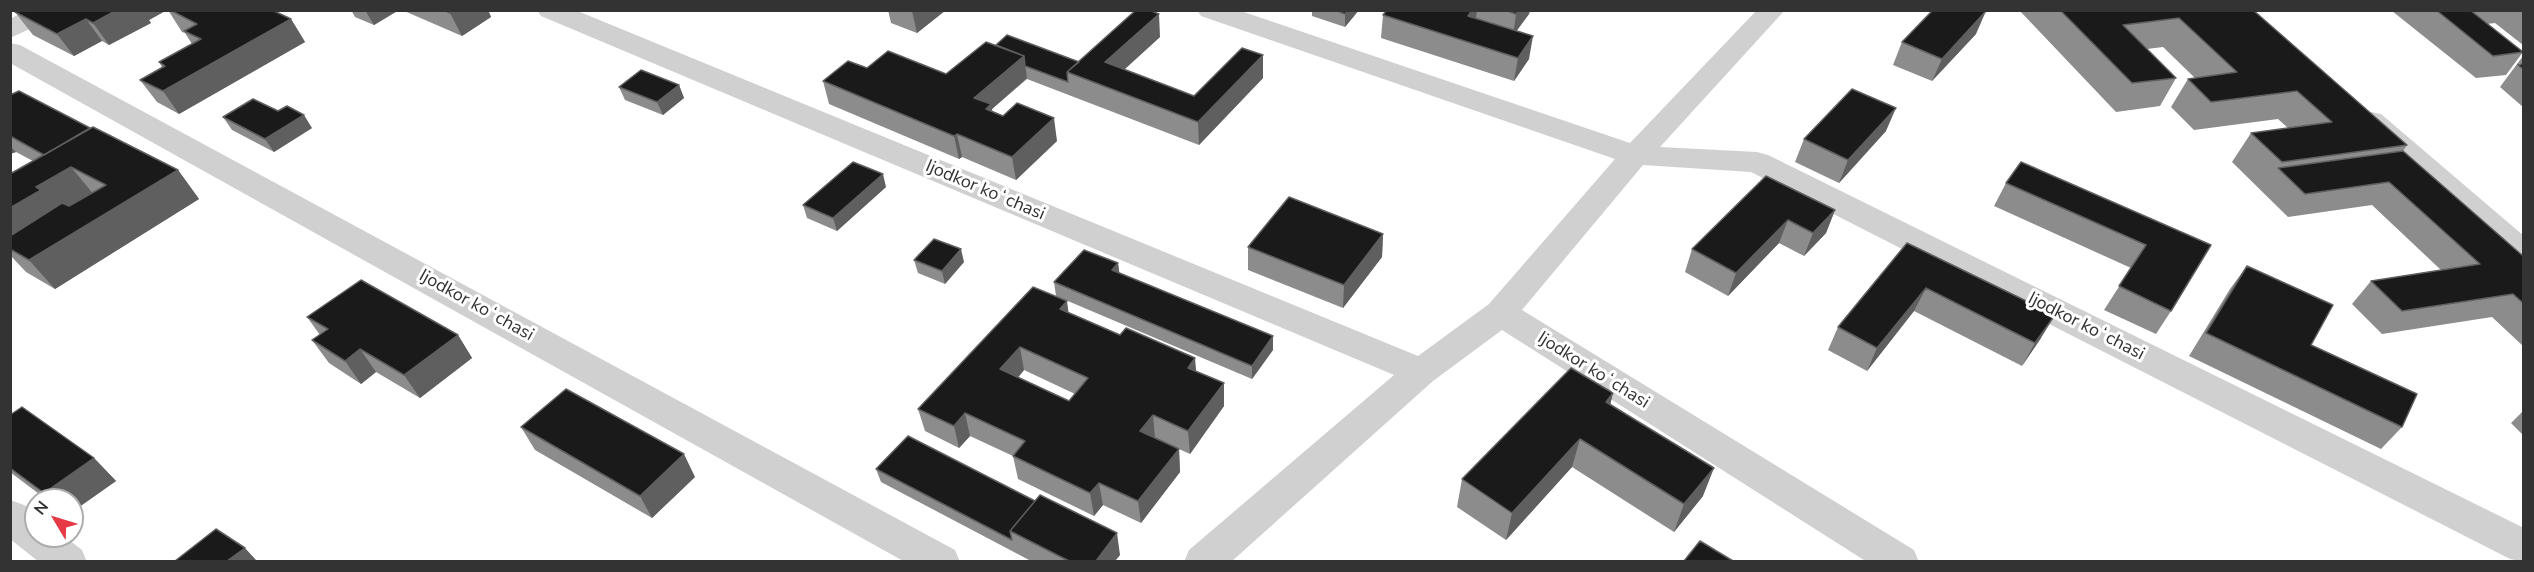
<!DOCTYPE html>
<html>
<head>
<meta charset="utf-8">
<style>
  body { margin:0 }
  #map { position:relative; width:2534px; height:572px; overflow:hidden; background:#fff; font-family:"Nunito Sans",sans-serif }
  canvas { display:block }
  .frame { position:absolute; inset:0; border:12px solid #333; pointer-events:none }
  .north { position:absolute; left:24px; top:488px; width:60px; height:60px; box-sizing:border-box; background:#fff; border:2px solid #adadad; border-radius:50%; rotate:308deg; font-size:16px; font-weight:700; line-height:24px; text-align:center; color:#333 }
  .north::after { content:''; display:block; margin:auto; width:21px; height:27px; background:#e63946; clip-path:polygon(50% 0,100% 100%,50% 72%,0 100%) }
</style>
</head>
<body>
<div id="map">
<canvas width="2534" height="572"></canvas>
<div class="frame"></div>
<div class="north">N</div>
</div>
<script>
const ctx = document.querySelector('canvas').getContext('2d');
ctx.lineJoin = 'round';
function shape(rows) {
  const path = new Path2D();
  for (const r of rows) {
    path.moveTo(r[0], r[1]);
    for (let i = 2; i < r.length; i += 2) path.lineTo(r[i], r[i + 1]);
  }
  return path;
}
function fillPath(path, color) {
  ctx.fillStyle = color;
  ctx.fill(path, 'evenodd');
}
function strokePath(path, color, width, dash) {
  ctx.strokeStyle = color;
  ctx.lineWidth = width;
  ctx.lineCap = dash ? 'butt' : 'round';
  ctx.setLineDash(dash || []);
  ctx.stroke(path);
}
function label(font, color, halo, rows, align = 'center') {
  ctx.font = font + ' "Nunito Sans",sans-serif';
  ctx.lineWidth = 6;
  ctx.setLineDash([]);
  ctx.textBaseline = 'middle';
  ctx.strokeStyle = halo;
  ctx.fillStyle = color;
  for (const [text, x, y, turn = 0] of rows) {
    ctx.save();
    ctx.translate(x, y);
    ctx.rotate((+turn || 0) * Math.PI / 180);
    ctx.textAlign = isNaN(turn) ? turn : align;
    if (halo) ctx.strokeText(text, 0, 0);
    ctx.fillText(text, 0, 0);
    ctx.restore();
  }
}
fillPath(shape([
  [27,10,62,10,58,16,10,38,10,19,27,10],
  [537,10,575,10,1418,356,1489,304,1615,159,1201,16,1197,10,1238,10,1630,143,1757,10,1785,10,1660,147,1757,152,1768,155,2524,528,2524,562,2510,559,1751,172,1643,165,1522,310,1914,550,1919,562,1867,562,1502,330,1433,381,1231,562,1184,562,1189,550,1394,375,541,16,537,10],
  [10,43,20,45,955,550,960,562,905,562,10,63,10,43],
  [2371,112,2381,114,2524,236,2524,265,2513,262,2361,128,2356,121,2361,114,2371,112],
  [10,500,24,505,36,514,36,536,64,536,82,550,87,562,39,562,10,539,10,500]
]), '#d0d0d0');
fillPath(shape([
  [19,10,167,10,149,20,151,23,109,45,102,41,74,56,33,35,15,12],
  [168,10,272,10,291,19,305,42,179,114,157,102,140,80,162,67,159,62,192,44,185,33,182,32],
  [351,10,399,10,374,25,355,17],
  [402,10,488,10,491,17,462,36],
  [888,10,946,10,917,33,891,23],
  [1312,10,1359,10,1345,27,1312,16],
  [1387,10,1530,10,1529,14,1516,31,1529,59,1514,81,1381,38,1383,15],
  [2019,10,2253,10,2407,145,2403,151,2523,256,2523,346,2492,317,2382,334,2352,304,2371,281,2441,270,2372,205,2288,217,2232,162,2251,133,2288,128,2278,119,2194,130,2171,107,2188,79,2195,78,2163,47,2147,49,2176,78,2160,106,2116,112],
  [2523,10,2523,45,2495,23,2487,24,2523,52,2506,75,2476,78,2392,11],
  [1976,34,1932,81,1893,65,1902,42],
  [1160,37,1124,70,1194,96,1263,55,1263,78,1199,145,1027,79,992,109,992,111,1057,141,1016,180,962,157,959,159,829,104,823,81,867,68,946,74,996,45,1079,62],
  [2523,56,2523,107,2500,87],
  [679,85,684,98,663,115,625,100,619,87],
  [10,95,90,128,178,170,199,199,55,289,26,272,10,255,10,174,33,161,16,152,10,154],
  [223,117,312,128,274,152,232,130],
  [1886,131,1839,183,1795,162,1804,139],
  [1766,176,1835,210,1826,233,1804,256,1779,243,1728,296,1685,272,1692,249],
  [2006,183,2211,245,2171,311,2156,334,2104,310,2131,268,1994,206],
  [886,187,837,231,807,218,803,205],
  [1383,234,1382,257,1343,308,1248,270,1248,247],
  [1907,243,2041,338,2022,366,1914,311,1867,371,1828,350,1838,327],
  [914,260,964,262,945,284,918,273],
  [1118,263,1119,273,1273,336,1273,350,1252,379,1056,296,1054,282],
  [2247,266,2311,345,2402,427,2381,449,2189,356,2230,289],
  [1069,313,1196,372,1224,406,1190,454,1155,438,1179,449,1180,472,1141,523,1103,505,1094,516,1018,479,1013,456,970,436,959,448,925,431,918,409],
  [1024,370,1075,394,1069,401,1018,378],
  [307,317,458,335,472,358,420,398,376,372,361,384,329,363,312,340,320,335],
  [1613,393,1610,405,1703,496,1674,532,1572,467,1506,540,1457,507,1462,479],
  [2523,411,2523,435,2511,423],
  [10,415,94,458,116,481,72,512,72,500,47,500,10,472],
  [521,427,695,477,652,518,535,450],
  [876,469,1120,555,1115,561,1031,561,881,482]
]), '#8c8c8c');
fillPath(shape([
  [117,10,167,10,149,20,151,23,109,45,93,23],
  [365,10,399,10,374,25],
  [455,10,488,10,491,17,462,36,450,13],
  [946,10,917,33,912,11],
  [1348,10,1359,10,1345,27,1345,14],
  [1472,10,1477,10,1475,25,1468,16],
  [1518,10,1530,10,1529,14,1513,36,1516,14],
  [1986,11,1976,34,1932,81,1942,59],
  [1159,14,1160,37,1107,85,1105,62],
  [86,19,102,41,74,56,57,34],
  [291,19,305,42,179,114,163,91],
  [1533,36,1529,59,1514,81,1518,58],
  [1263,55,1263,78,1199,145,1198,122],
  [1024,56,1027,78,992,109,995,127,974,98],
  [679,85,684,98,663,115,657,102],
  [1896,108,1886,131,1839,183,1848,160],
  [304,115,312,128,274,152,265,139],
  [1054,118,1057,141,1016,180,1012,157],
  [957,134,962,157,959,159,954,136],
  [10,146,16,152,10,154],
  [71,167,95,196,21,246,10,234,10,208,36,187],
  [178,170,199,199,55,289,29,260],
  [883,174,886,187,837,231,833,218],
  [1835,210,1826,233,1804,256,1813,233],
  [1788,220,1779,243,1728,296,1736,273],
  [1383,234,1382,257,1343,308,1344,285],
  [961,249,964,262,945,284,942,271],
  [1118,263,1120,277,1112,270],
  [1926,288,1914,311,1867,371,1877,348],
  [1067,301,1070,324,1060,309],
  [2055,315,2041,338,2022,366,2035,343],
  [458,335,472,358,420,398,404,375],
  [1273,336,1273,350,1252,379,1252,366],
  [1020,347,1024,370,1005,392,1000,369],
  [360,349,376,372,361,384,345,361],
  [1195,358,1197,381,1188,368],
  [1224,383,1224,406,1190,454,1188,431],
  [1613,393,1606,422,1606,402],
  [965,413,970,436,959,448,954,426],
  [1153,415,1155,438,1140,431],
  [1580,439,1572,467,1506,540,1512,513],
  [1179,449,1180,472,1141,523,1138,501],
  [684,454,695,477,652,518,640,496],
  [94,458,116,481,72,512,72,500,51,500,44,493],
  [1714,468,1703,496,1674,532,1684,504],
  [1099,483,1103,505,1094,516,1090,493],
  [1117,533,1120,555,1115,561,1096,561],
  [245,548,256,560,255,561,227,561]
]), '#5f5f5f');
const building = shape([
  [19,10,117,10,93,23,86,19,57,34,15,12,19,10],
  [170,10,272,10,291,19,163,91,140,80,165,66,159,62,201,39,184,31,197,24,170,10],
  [444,10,455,10,450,13,444,10],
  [1136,10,1149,10,1159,14,1105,62,1194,96,1242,48,1263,55,1198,122,1067,72,1136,10],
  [1335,10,1348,10,1345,14,1335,10],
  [1387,10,1472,10,1468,16,1533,36,1518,58,1383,15,1387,10],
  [1505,10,1518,10,1516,14,1505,10],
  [1933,10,1983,10,1986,11,1942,59,1902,42,1933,10],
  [2060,10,2253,10,2407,145,2282,162,2251,133,2332,122,2297,91,2211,102,2188,79,2237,72,2179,18,2123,25,2176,78,2132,83,2060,10],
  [2436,10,2470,10,2523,52,2493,56,2436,10],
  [1007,35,1079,62,1067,72,1068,82,1025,66,1024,56,996,45,1007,35],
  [986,42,1024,56,974,98,991,104,986,109,1003,116,1017,103,1054,118,1012,157,957,134,954,136,823,81,848,61,867,68,888,51,946,74,986,42],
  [2523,64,2523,69,2518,65,2523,64],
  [641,70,679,85,657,102,619,87,641,70],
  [1852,89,1896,108,1848,160,1804,139,1852,89],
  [19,91,90,128,44,155,10,136,10,95,19,91],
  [253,99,278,111,287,106,304,115,265,139,223,117,253,99],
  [93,127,178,170,29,260,10,249,10,236,62,203,69,206,106,185,71,167,36,187,41,190,10,208,10,174,93,127],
  [2403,151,2523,256,2523,303,2513,294,2402,311,2371,281,2480,264,2389,182,2305,194,2278,168,2403,151],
  [853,162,883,174,833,218,803,205,853,162],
  [2021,162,2211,245,2171,311,2119,286,2146,245,2006,183,2021,162],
  [1766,176,1835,210,1813,233,1788,220,1736,273,1692,249,1766,176],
  [1289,197,1383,234,1344,285,1248,247,1289,197],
  [934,239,961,249,942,271,914,260,934,239],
  [1907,243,2055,315,2035,343,1926,288,1877,348,1838,327,1907,243],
  [1084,250,1118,263,1112,270,1273,336,1252,366,1054,282,1084,250],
  [2247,266,2333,305,2311,345,2417,394,2402,427,2206,333,2247,266],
  [361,280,458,335,404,375,360,349,345,361,312,340,328,329,307,317,361,280],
  [1033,287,1067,301,1060,309,1120,335,1126,328,1195,358,1188,368,1224,383,1188,431,1153,415,1140,431,1179,449,1138,501,1099,483,1090,493,1013,456,1025,441,965,413,954,426,918,409,1033,287],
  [1020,347,1088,378,1069,401,1000,369,1020,347],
  [1571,368,1613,393,1606,402,1714,468,1684,504,1580,439,1512,513,1462,479,1571,368],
  [566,389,684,454,640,496,521,427,566,389],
  [22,407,94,458,44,493,10,468,10,415,22,407],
  [908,436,1035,501,1010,531,1012,540,876,469,908,436],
  [1040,495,1117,533,1096,561,1069,561,1010,531,1040,495],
  [216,529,245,548,227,561,175,561,216,529],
  [1700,541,1733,561,1684,561,1700,541]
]);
fillPath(building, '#1a1a1a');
strokePath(building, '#5f5f5f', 1.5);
label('18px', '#333', '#fff', [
  ["Ijodkor koʻchasi",985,191,23],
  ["Ijodkor koʻchasi",476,306,29],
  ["Ijodkor koʻchasi",2086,327,27],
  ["Ijodkor koʻchasi",1593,371,32]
]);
</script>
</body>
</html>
